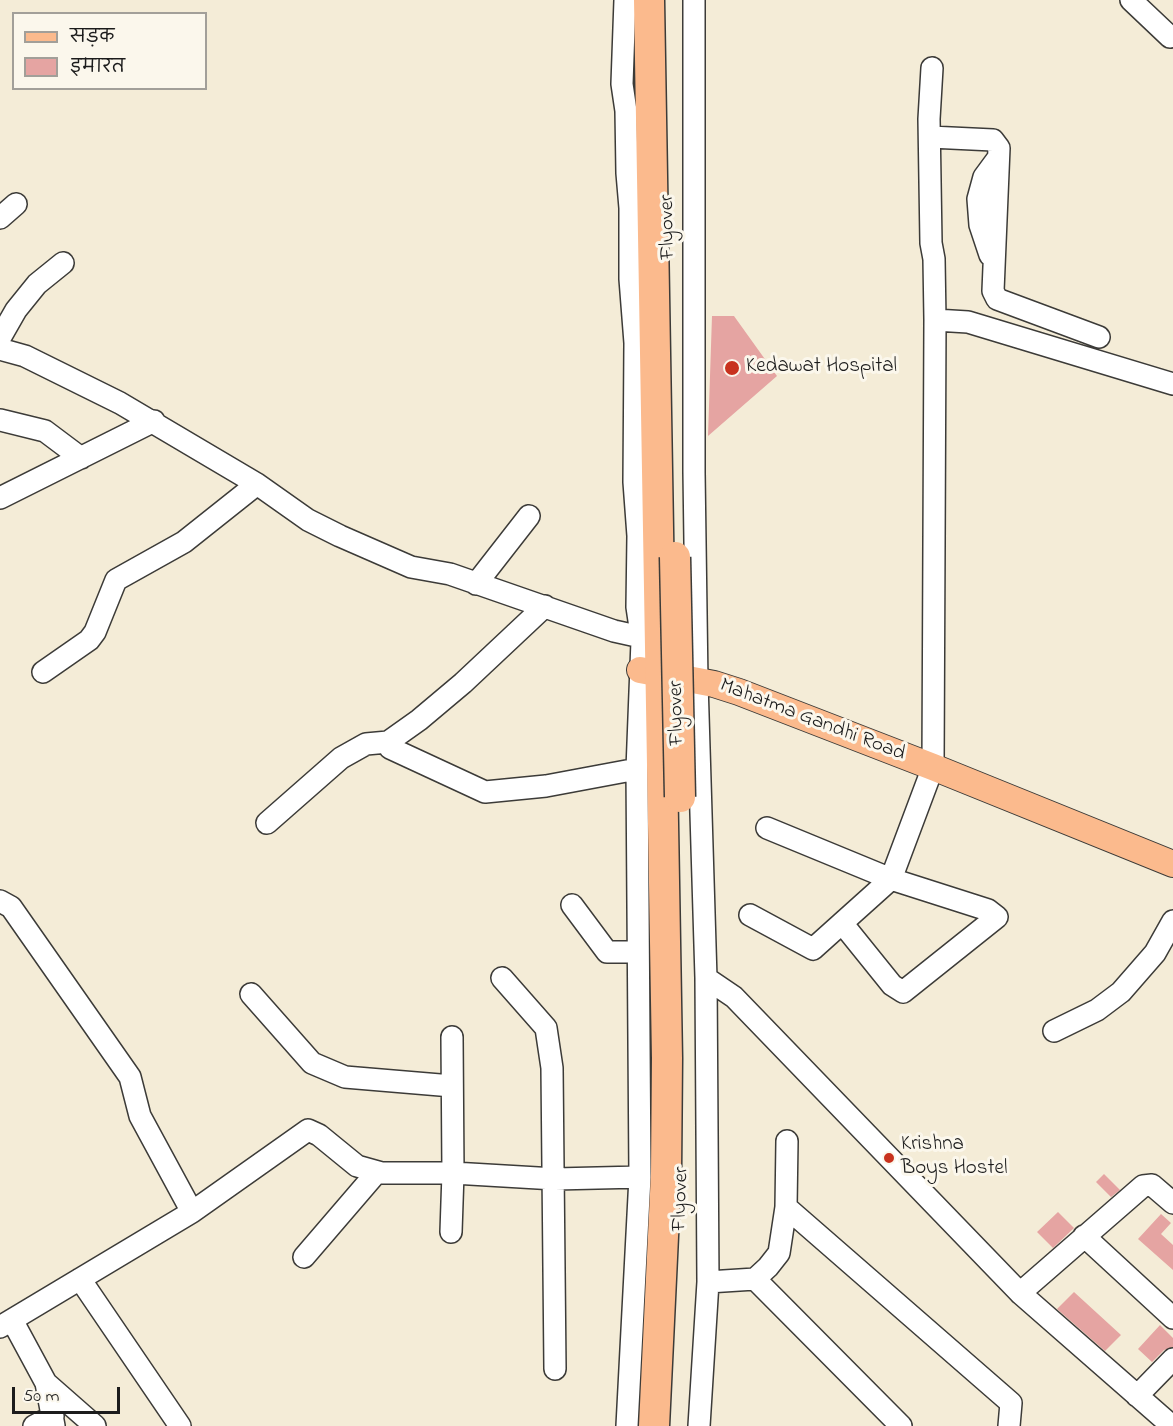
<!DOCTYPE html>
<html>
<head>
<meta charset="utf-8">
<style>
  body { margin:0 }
  #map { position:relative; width:1173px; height:1426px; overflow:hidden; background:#f4ecd7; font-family:"Indie Flower","Playpen Sans Deva",sans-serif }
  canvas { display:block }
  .legend { position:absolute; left:12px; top:12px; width:195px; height:78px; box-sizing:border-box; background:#fbf7ec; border:2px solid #a29f99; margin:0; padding:8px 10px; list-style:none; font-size:18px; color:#1c1c1c }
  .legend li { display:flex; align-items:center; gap:12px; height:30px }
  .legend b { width:30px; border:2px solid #a29f99 }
  .scale { position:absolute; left:12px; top:1387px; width:108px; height:27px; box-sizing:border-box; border:3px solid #1c1c1c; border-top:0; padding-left:8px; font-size:18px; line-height:21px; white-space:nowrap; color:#1c1c1c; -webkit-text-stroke:4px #fbf7ec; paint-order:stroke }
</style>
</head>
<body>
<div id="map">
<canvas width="1173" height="1426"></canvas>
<ul class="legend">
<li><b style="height:8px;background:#fbba8d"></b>सड़क</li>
<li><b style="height:16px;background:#e5a4a2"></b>इमारत</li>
</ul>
<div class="scale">50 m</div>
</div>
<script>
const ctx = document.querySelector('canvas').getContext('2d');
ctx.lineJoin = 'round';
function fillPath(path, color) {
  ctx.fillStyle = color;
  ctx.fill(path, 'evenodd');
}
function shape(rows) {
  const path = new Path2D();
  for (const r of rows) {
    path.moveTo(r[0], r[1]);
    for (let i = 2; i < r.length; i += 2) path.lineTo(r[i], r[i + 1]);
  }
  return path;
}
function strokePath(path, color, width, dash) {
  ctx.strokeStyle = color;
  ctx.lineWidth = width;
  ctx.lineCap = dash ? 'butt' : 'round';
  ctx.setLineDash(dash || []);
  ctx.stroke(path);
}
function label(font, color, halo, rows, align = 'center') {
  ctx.font = font + ' "Indie Flower",sans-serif';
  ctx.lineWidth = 6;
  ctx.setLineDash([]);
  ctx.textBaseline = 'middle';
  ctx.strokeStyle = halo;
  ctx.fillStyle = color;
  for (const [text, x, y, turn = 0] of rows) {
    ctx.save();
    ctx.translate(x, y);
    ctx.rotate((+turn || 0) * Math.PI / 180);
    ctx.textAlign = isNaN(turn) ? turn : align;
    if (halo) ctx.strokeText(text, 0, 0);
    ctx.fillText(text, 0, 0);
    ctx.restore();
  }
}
fillPath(shape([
  [712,316,734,316,777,376,708,436],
  [1104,1174,1120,1190,1111,1197,1096,1182],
  [1058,1212,1074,1228,1053,1248,1037,1232],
  [1161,1214,1171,1223,1161,1234,1173,1245,1173,1270,1138,1239],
  [1074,1292,1121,1335,1105,1351,1057,1309],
  [1160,1325,1173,1338,1173,1347,1164,1350,1152,1362,1138,1349]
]), '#e5a4a2');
const minor = shape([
  [625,0,622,84,626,111,627,173,630,208,630,279,635,343,634,482,638,536,637,607,642,641,637,769,640,1177,627,1426],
  [694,0,694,472,697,682,706,978,708,1282,699,1426],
  [1131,0,1170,37],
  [930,137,993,140,999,148,993,291,997,299,1099,337],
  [0,218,16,204],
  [990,255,980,225,978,199,984,177,998,158],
  [935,320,968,322,1173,384],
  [0,338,16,310,37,284,63,263],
  [0,349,25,356,120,403,257,484,308,520,340,536,411,567,450,574,614,631,641,637],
  [0,420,45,431,81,458],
  [0,498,154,421],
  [476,584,529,516],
  [545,606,463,683,419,720,388,742,390,748,485,792,546,786,637,769],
  [43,672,89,640,95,632,116,580,184,542,257,484],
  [267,823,341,758,366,744,388,742],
  [767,828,891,879,988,910,997,917,903,992,892,985,842,923],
  [0,901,11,907,130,1077,140,1116,192,1212],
  [572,905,607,952,638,952],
  [750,915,813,949,891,879,933,767,935,320,934,259,931,243,929,119,932,68],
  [502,978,546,1028,552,1068,555,1369],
  [706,978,734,997,1020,1293,1172,1426],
  [251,994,312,1063,345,1077,452,1086],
  [1054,1031,1097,1010,1121,992,1155,953,1173,921],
  [786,1207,787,1141],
  [451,1232,453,1173,452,1037],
  [1084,1236,1173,1318],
  [304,1257,377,1172],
  [80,1279,180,1426],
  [755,1279,901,1426],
  [708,1282,755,1279,768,1267,779,1253,786,1207,1011,1403,1009,1426],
  [1020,1293,1143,1186,1152,1185,1173,1203],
  [12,1320,46,1383,54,1426],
  [0,1327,192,1212,308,1130,319,1135,357,1166,382,1173,453,1173,555,1179,640,1177],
  [46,1383,95,1426],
  [1137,1396,1173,1359],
  [34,1426,53,1416]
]);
const major = shape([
  [640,670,714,684,739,692,933,767,1173,864]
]);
const highway = shape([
  [649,0,667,1058,666,1173,654,1426]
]);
strokePath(minor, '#3c3b38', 24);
strokePath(major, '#3c3b38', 28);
strokePath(highway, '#3c3b38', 33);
strokePath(minor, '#fff', 21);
strokePath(major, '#fbba8d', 26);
strokePath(highway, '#fbba8d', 30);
const highwayBridge = shape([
  [675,557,680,797]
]);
strokePath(highwayBridge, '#3c3b38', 33, []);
strokePath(highwayBridge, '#fbba8d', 30);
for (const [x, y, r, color] of [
  [732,368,8,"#c8321e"],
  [889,1158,6,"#c8321e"]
]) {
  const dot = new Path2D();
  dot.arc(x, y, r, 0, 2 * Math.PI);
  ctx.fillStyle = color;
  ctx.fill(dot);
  strokePath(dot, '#fbf7ec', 2);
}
label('21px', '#1c1c1c', '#fbf7ec', [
  ["Flyover",669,227,-91],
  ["Flyover",678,713,-91],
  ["Mahatma Gandhi Road",812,721,21],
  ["Flyover",682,1199,-88]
]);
label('21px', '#1c1c1c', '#fbf7ec', [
  ["Kedawat Hospital",746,368],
  ["Krishna",901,1146],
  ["Boys Hostel",901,1170]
], 'left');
</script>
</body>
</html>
